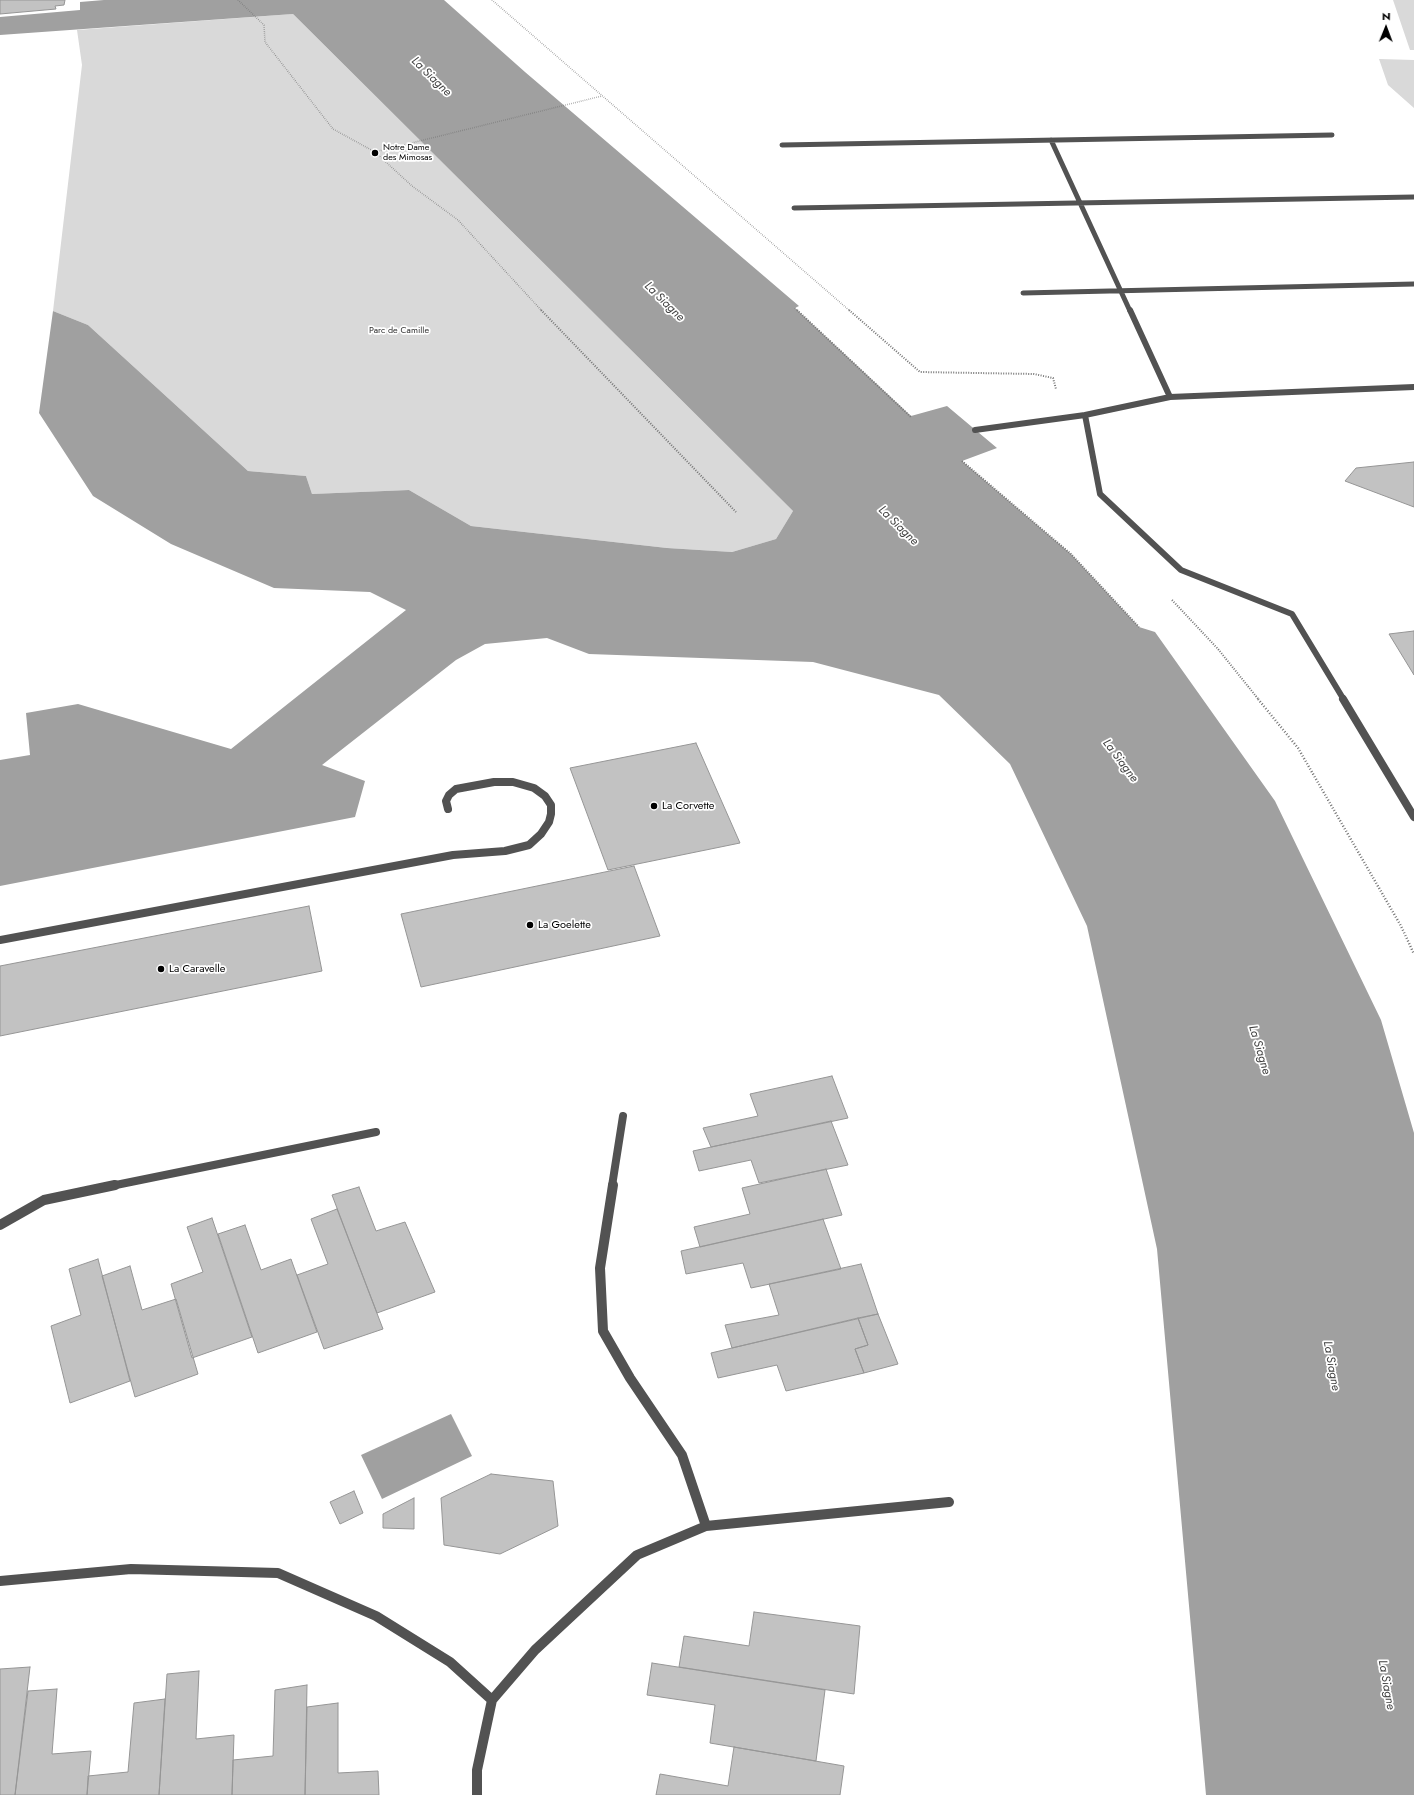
<!DOCTYPE html>
<html>
<head>
<meta charset="utf-8">
<style>
  body { margin:0 }
  #map { position:relative; width:1414px; height:1795px; overflow:hidden; background:#fff; font-family:Jost,sans-serif }
  canvas { display:block }
  .north { position:absolute; left:1366px; top:8px; width:40px; height:40px; -webkit-text-stroke:3px #fff; paint-order:stroke; rotate:1deg; font-size:11px; font-weight:700; line-height:16px; text-align:center; color:#000 }
  .north::after { content:''; display:block; margin:auto; width:14px; height:18px; background:#000; clip-path:polygon(50% 0,100% 100%,50% 72%,0 100%) }
</style>
</head>
<body>
<div id="map">
<canvas width="1414" height="1795"></canvas>
<div class="north">N</div>
</div>
<script>
const ctx = document.querySelector('canvas').getContext('2d');
ctx.lineJoin = 'round';
function fillPath(path, color) {
  ctx.fillStyle = color;
  ctx.fill(path, 'evenodd');
}
function shape(rows) {
  const path = new Path2D();
  for (const r of rows) {
    path.moveTo(r[0], r[1]);
    for (let i = 2; i < r.length; i += 2) path.lineTo(r[i], r[i + 1]);
  }
  return path;
}
function strokePath(path, color, width, dash) {
  ctx.strokeStyle = color;
  ctx.lineWidth = width;
  ctx.lineCap = dash ? 'butt' : 'round';
  ctx.setLineDash(dash || []);
  ctx.stroke(path);
}
function label(font, color, halo, rows, align = 'center') {
  ctx.font = font + ' Jost,sans-serif';
  ctx.lineWidth = 3.5;
  ctx.setLineDash([]);
  ctx.textBaseline = 'middle';
  ctx.strokeStyle = halo;
  ctx.fillStyle = color;
  for (const [text, x, y, turn = 0] of rows) {
    ctx.save();
    ctx.translate(x, y);
    ctx.rotate((+turn || 0) * Math.PI / 180);
    ctx.textAlign = isNaN(turn) ? turn : align;
    if (halo) ctx.strokeText(text, 0, 0);
    ctx.fillText(text, 0, 0);
    ctx.restore();
  }
}
fillPath(shape([
  [1393,0,1414,0,1414,50,1410,50],
  [293,14,793,511,776,539,732,552,667,548,471,526,409,490,312,494,306,476,248,471,88,325,53,311,82,65,77,30],
  [1379,59,1414,60,1414,108,1388,85]
]), '#d9d9d9');
fillPath(shape([
  [104,0,444,0,525,72,799,306,795,308,911,416,947,406,997,448,962,461,1071,554,1139,627,1155,632,1275,801,1381,1020,1414,1133,1414,1795,1206,1795,1157,1249,1087,926,1010,764,939,695,813,662,589,654,547,638,485,644,456,660,322,765,365,781,355,817,0,886,0,760,30,755,26,713,78,704,231,749,406,610,370,592,274,588,171,544,93,496,39,413,53,311,88,325,248,471,306,476,312,494,409,490,471,526,667,548,732,552,776,539,793,511,293,14,0,35,0,17,80,10,80,2],
  [451,1414,472,1456,382,1499,361,1455]
]), '#a0a0a0');
const building = shape([
  [0,0,65,0,64,5,55,6,56,9,0,14,0,0],
  [1414,462,1414,507,1345,481,1356,468,1414,462],
  [1414,631,1414,675,1389,634,1414,631],
  [696,743,740,843,608,870,570,768,696,743],
  [634,866,660,936,421,987,401,914,634,866],
  [309,906,322,971,0,1036,0,966,309,906],
  [832,1076,848,1118,711,1147,703,1128,758,1116,750,1094,832,1076],
  [831,1121,848,1165,759,1183,751,1160,699,1171,693,1151,831,1121],
  [826,1169,842,1215,700,1247,694,1227,750,1214,742,1188,826,1169],
  [359,1187,376,1231,405,1222,435,1292,377,1313,332,1195,359,1187],
  [337,1209,383,1329,324,1349,297,1275,328,1264,311,1219,337,1209],
  [212,1218,252,1337,192,1358,171,1284,203,1272,187,1227,212,1218],
  [823,1219,841,1269,751,1288,743,1263,686,1274,681,1251,823,1219],
  [245,1225,261,1270,291,1259,317,1332,258,1353,218,1234,245,1225],
  [98,1259,130,1381,70,1403,51,1326,81,1315,69,1269,98,1259],
  [861,1264,878,1314,732,1348,725,1325,779,1315,769,1284,861,1264],
  [130,1266,142,1310,176,1299,198,1374,135,1397,102,1276,130,1266],
  [878,1314,898,1364,864,1373,855,1349,868,1345,858,1318,878,1314],
  [858,1318,868,1345,855,1349,864,1373,786,1391,777,1365,718,1378,711,1353,858,1318],
  [491,1474,553,1481,558,1526,500,1554,444,1545,441,1498,491,1474],
  [354,1491,363,1513,340,1524,330,1502,354,1491],
  [414,1498,414,1529,383,1528,383,1514,414,1498],
  [754,1612,860,1626,854,1694,679,1667,684,1636,749,1646,754,1612],
  [652,1663,825,1690,816,1761,710,1743,715,1705,647,1695,652,1663],
  [30,1667,15,1795,0,1795,0,1669,30,1667],
  [199,1671,196,1739,234,1735,232,1795,159,1795,167,1674,199,1671],
  [307,1685,305,1795,232,1795,233,1760,273,1756,275,1690,307,1685],
  [57,1689,52,1754,91,1751,87,1795,15,1795,28,1691,57,1689],
  [165,1699,159,1795,87,1795,88,1776,128,1772,134,1703,165,1699],
  [338,1703,338,1773,378,1771,379,1795,305,1795,307,1707,338,1703],
  [734,1747,844,1766,840,1795,656,1795,660,1774,728,1786,734,1747]
]);
fillPath(building, '#c2c2c2');
strokePath(building, '#969696', 1);
strokePath(shape([
  [238,0,264,25,265,42,333,129,375,152,412,186,458,220,542,311],
  [492,0,850,311],
  [375,152,602,96],
  [795,308,798,311]
]), '#747474', 1.5, [0.5, 1.5]);
strokePath(shape([
  [541,310,736,512],
  [797,310,911,417],
  [849,310,920,372,1034,374,1053,378,1056,389],
  [962,461,1071,554,1139,627],
  [1172,600,1218,649,1259,700]
]), '#747474', 2, [1, 1.5]);
strokePath(shape([
  [1258,699,1298,748,1401,926,1414,954]
]), '#747474', 2.5, [1, 2]);
strokePath(shape([
  [1051,140,1130,311],
  [782,145,1332,135],
  [794,208,1414,197],
  [1023,293,1414,284]
]), '#525252', 5);
strokePath(shape([
  [1130,310,1170,397],
  [975,430,1085,415],
  [1344,700,1292,614,1181,570,1100,494,1085,415,1170,397,1414,387]
]), '#525252', 6);
strokePath(shape([
  [1343,699,1414,817],
  [0,940,453,855,505,851,529,845,541,834,549,822,551,814,551,805,545,796,534,788,513,782,494,782,456,789,449,795,446,801,448,809],
  [111,1186,376,1132],
  [612,1186,623,1116]
]), '#525252', 8);
strokePath(shape([
  [613,1185,600,1268,603,1331,630,1378,682,1455,706,1526],
  [0,1225,44,1200,115,1185],
  [0,1581,131,1569,278,1573,376,1616,450,1662,492,1700],
  [477,1795,477,1770,492,1700,535,1650,637,1555,706,1526,949,1502]
]), '#525252', 10);
for (const [x, y, r, color] of [
  [375,153,4,"#000"],
  [654,806,4,"#000"],
  [530,925,4,"#000"],
  [161,969,4,"#000"]
]) {
  const dot = new Path2D();
  dot.arc(x, y, r, 0, 2 * Math.PI);
  ctx.fillStyle = color;
  ctx.fill(dot);
  strokePath(dot, '#fff', 1.5);
}
label('9px', '#000', '#fff', [
  ["Notre Dame",383,148],
  ["des Mimosas",383,158]
], 'left');
label('9px', '#303030', '#fff', [
  ["Parc de Camille",399,331]
]);
label('11px', '#000', '#fff', [
  ["La Corvette",662,806],
  ["La Goelette",538,925],
  ["La Caravelle",169,969]
], 'left');
label('italic 12px', '#414141', '#fff', [
  ["La Siagne",431,77,44],
  ["La Siagne",664,302,44],
  ["La Siagne",898,526,44],
  ["La Siagne",1120,761,53],
  ["La Siagne",1259,1050,73],
  ["La Siagne",1331,1366,80],
  ["La Siagne",1386,1685,80]
]);
</script>
</body>
</html>
